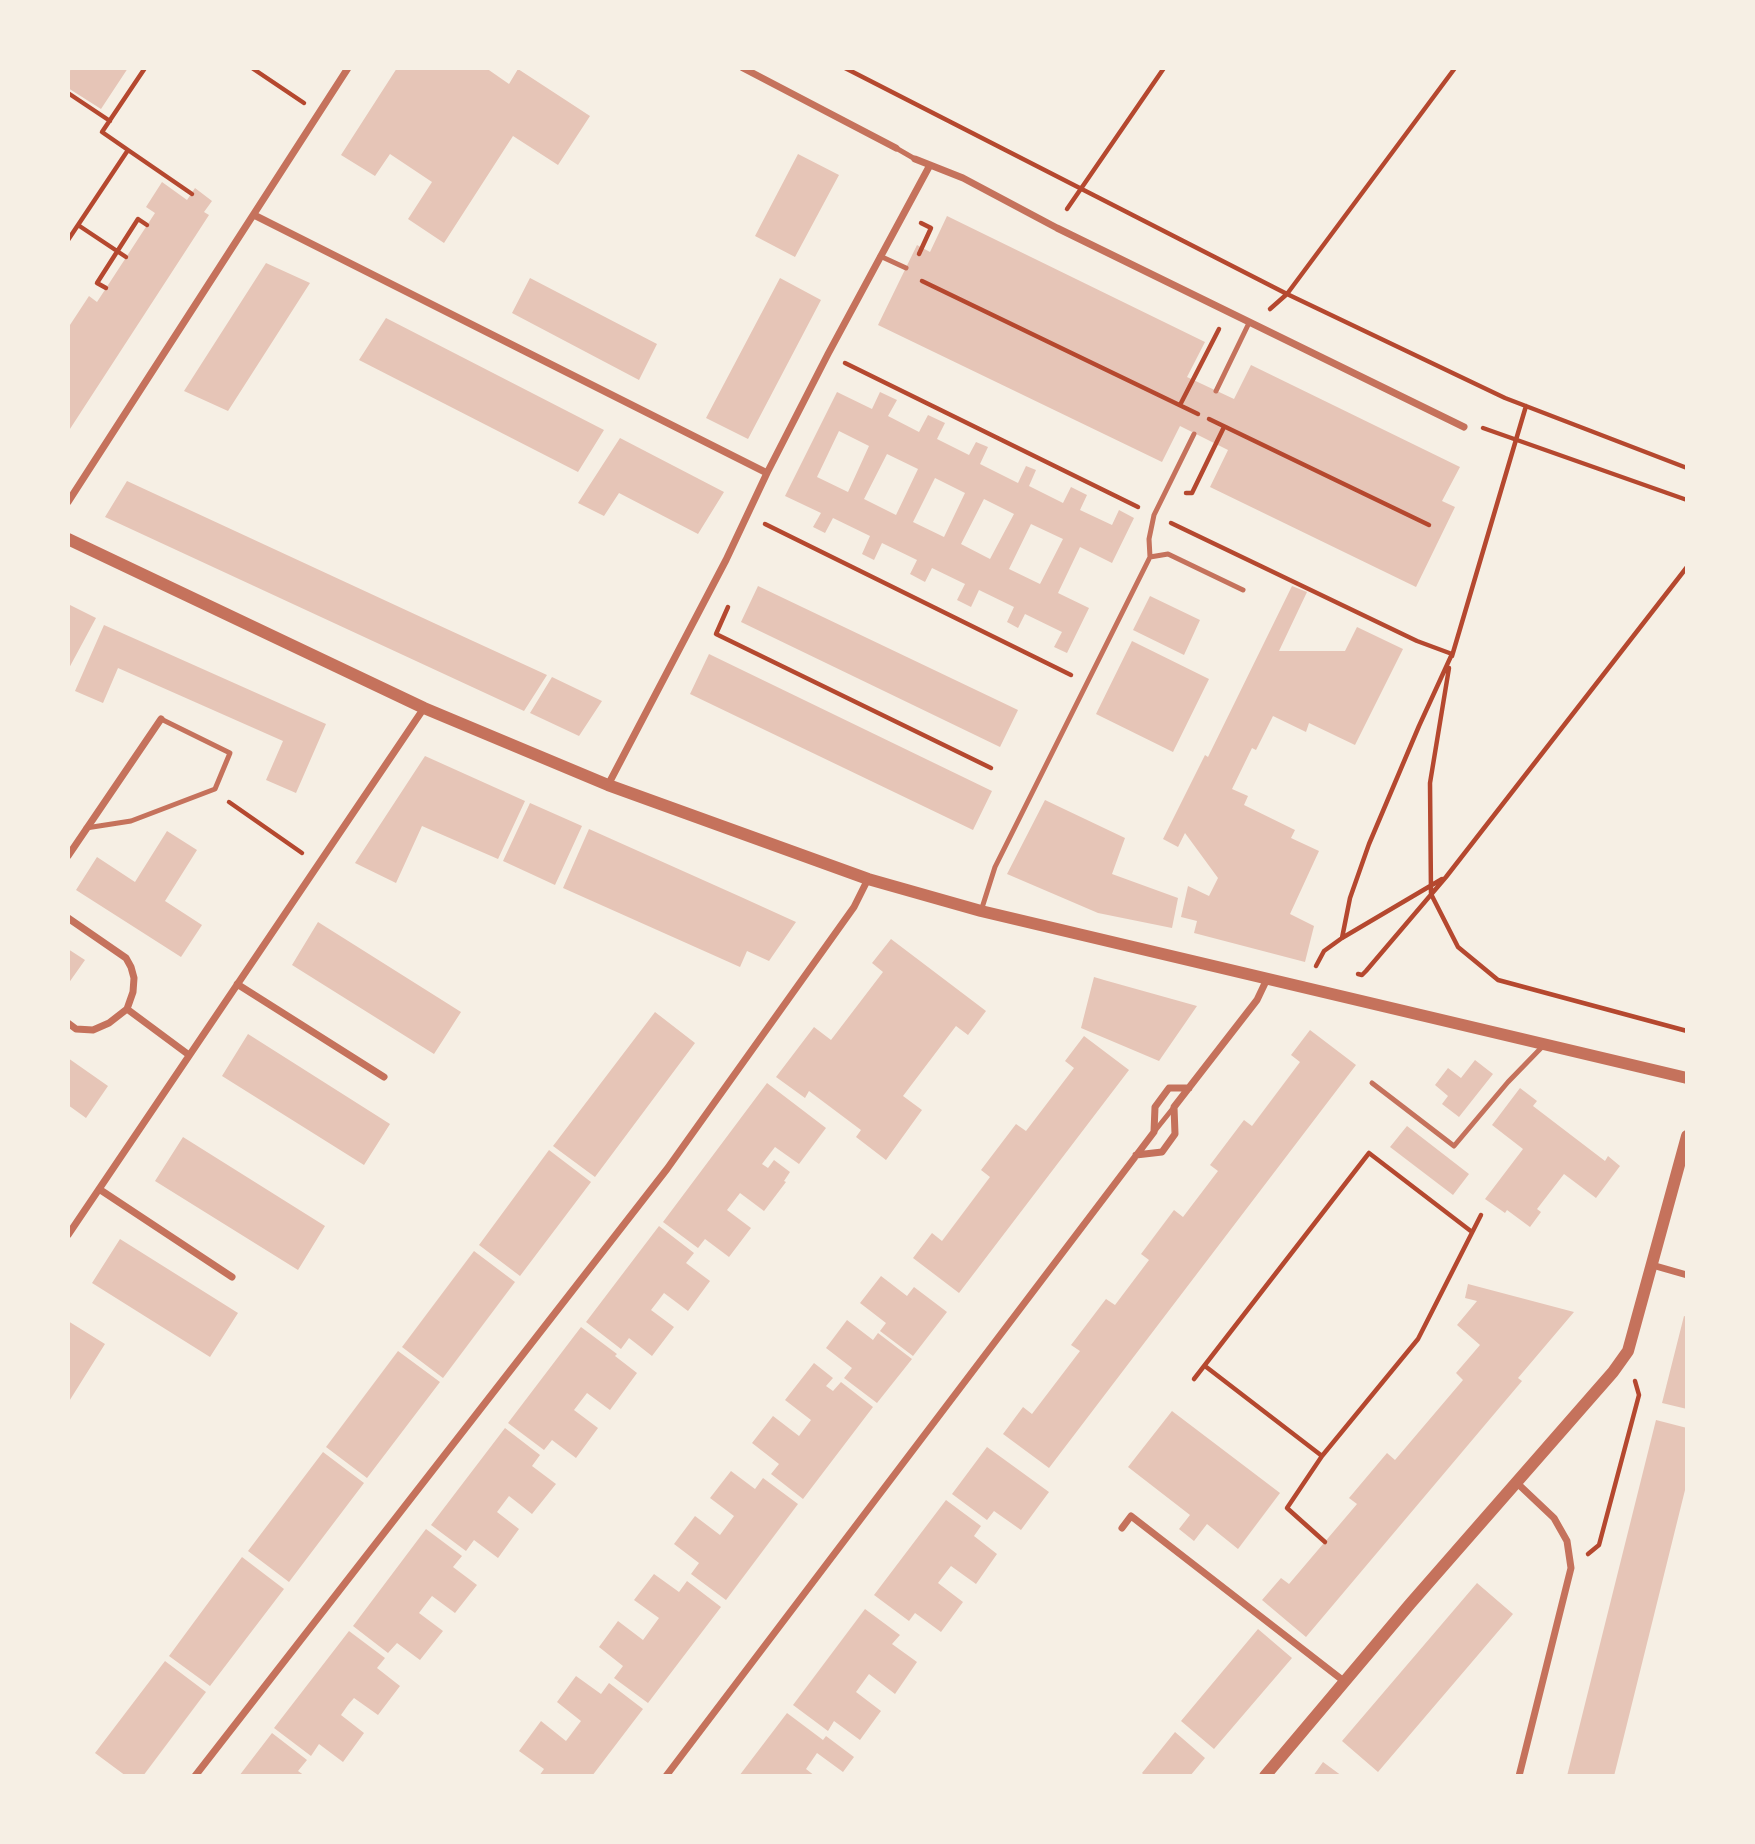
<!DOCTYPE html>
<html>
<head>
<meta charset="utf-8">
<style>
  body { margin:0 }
  #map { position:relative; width:1755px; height:1844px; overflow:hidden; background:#f6efe4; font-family:Figtree,sans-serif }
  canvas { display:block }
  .frame { position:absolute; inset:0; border:70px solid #f6efe4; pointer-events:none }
</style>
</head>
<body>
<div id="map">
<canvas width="1755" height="1844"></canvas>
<div class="frame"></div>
</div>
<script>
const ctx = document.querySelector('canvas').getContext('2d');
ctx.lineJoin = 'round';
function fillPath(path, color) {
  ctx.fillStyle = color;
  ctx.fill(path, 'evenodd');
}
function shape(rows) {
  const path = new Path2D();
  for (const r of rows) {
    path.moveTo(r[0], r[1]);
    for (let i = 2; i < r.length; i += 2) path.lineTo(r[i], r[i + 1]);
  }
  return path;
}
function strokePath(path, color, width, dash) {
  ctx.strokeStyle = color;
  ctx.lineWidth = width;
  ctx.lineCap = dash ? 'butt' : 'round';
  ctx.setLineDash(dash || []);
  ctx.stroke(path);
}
fillPath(shape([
  [72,68,128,68,101,109,68,88,68,73],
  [397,68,486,68,509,84,518,69,590,116,558,165,513,136,444,243,408,219,432,182,390,154,375,176,341,155],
  [798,154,839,175,795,257,755,236],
  [162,182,187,200,195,188,212,201,204,212,209,215,68,432,68,328,89,296,97,302,155,213,146,207],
  [947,216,1205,342,1187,377,1234,399,1251,365,1460,467,1442,501,1455,507,1416,587,1210,487,1228,450,1180,426,1162,462,878,325,917,245,930,252],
  [266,263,310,283,228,411,184,391],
  [530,278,657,344,639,380,512,313],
  [780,278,821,300,748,439,706,418],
  [386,318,604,430,578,472,359,360],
  [837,392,872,409,880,392,897,400,888,416,919,432,928,415,945,423,937,439,969,455,976,442,988,447,980,464,1018,483,1026,466,1036,470,1029,486,1063,503,1071,487,1087,495,1080,510,1112,525,1119,510,1134,518,1112,563,1080,547,1058,593,1089,608,1067,653,1054,647,1062,632,1025,614,1018,628,1007,622,1014,607,979,590,971,607,957,600,965,584,932,568,925,582,910,574,917,560,882,543,874,560,862,554,870,536,833,518,825,533,813,527,821,513,785,496],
  [839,431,869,446,848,492,817,477],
  [887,454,918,469,896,515,864,499],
  [935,478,965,493,944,537,913,522],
  [984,499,1014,514,990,559,961,544],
  [1031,524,1063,539,1040,584,1009,569],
  [620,438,724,492,698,534,619,493,604,516,578,503],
  [127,481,436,624,547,675,524,711,105,517],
  [758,586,1018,710,1000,747,741,622],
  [1292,586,1307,592,1279,651,1345,651,1357,627,1403,649,1355,745,1309,723,1306,732,1273,716,1256,750,1252,748,1232,789,1248,796,1244,805,1295,830,1291,838,1319,851,1290,914,1314,926,1305,962,1194,933,1197,921,1181,917,1188,886,1209,896,1218,878,1185,833,1178,847,1163,839,1205,755,1208,757],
  [1150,596,1200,620,1184,655,1133,630],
  [68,604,96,618,68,670],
  [104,625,326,724,296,793,266,780,283,741,118,668,103,703,75,691],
  [1132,641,1209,679,1173,752,1096,714],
  [709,654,992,791,973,830,690,694],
  [552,677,602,701,579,736,530,713],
  [425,756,525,801,498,859,422,826,396,883,355,863],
  [1045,800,1125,838,1112,874,1178,898,1172,928,1098,913,1007,874],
  [530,803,582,826,555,885,503,861],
  [589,829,741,897,796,922,769,961,747,951,740,967,563,888],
  [167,831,197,850,165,901,202,925,181,957,76,890,97,857,135,882],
  [318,922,461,1012,434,1054,292,965],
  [891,939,986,1011,968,1035,956,1026,903,1096,922,1110,886,1160,856,1137,861,1130,809,1091,805,1098,776,1077,814,1027,831,1040,883,972,872,963],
  [68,949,85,960,68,984],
  [1094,977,1104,980,1197,1006,1159,1061,1081,1028],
  [655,1012,695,1043,595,1177,553,1146],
  [1310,1030,1356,1065,1049,1468,1003,1434,1023,1407,1032,1414,1080,1351,1071,1345,1106,1299,1115,1305,1149,1260,1141,1254,1174,1210,1183,1217,1218,1171,1210,1165,1244,1120,1252,1126,1300,1062,1291,1055],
  [248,1034,390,1124,364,1165,222,1076],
  [1084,1036,1129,1070,959,1293,913,1258,932,1233,942,1241,990,1177,981,1170,1016,1124,1026,1131,1074,1068,1065,1061],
  [68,1058,108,1086,86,1118,68,1105],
  [1475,1060,1493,1074,1459,1117,1442,1104,1448,1096,1435,1085,1448,1068,1461,1078],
  [767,1083,826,1128,799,1164,775,1147,768,1156,762,1164,768,1168,774,1160,790,1172,784,1181,786,1182,764,1211,740,1193,727,1210,751,1228,729,1257,705,1239,698,1248,663,1222],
  [1520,1088,1537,1101,1533,1106,1605,1161,1608,1156,1620,1166,1596,1198,1564,1174,1537,1209,1541,1212,1530,1227,1507,1210,1505,1213,1485,1199,1523,1149,1492,1125],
  [1407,1126,1469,1174,1453,1195,1390,1147],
  [183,1137,325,1226,298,1270,155,1181],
  [549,1150,591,1182,520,1276,479,1245],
  [659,1226,694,1253,686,1263,710,1281,688,1311,664,1293,658,1301,651,1310,674,1327,652,1356,629,1338,621,1349,586,1322],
  [120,1239,238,1313,210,1357,92,1283],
  [474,1251,515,1282,443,1378,402,1347],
  [881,1276,907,1296,914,1287,947,1312,913,1356,880,1331,886,1323,860,1303],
  [1468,1284,1574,1312,1518,1378,1522,1381,1306,1637,1262,1600,1281,1578,1289,1584,1357,1504,1349,1498,1387,1453,1395,1460,1463,1380,1456,1373,1480,1345,1457,1325,1477,1301,1465,1298],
  [1684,1316,1687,1317,1687,1409,1662,1403],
  [847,1320,873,1340,878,1333,912,1359,877,1403,844,1378,852,1368,826,1348],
  [68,1321,105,1344,68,1403],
  [581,1327,617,1354,615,1356,637,1373,610,1410,587,1393,574,1410,598,1428,576,1458,552,1440,544,1450,508,1423],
  [398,1351,440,1382,367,1478,326,1447],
  [814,1363,833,1378,826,1386,833,1391,841,1382,873,1407,803,1499,771,1474,779,1464,752,1443,773,1416,799,1436,811,1420,785,1400],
  [1172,1411,1280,1493,1238,1549,1207,1524,1194,1541,1179,1529,1190,1515,1128,1467],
  [1656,1420,1687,1428,1687,1482,1622,1744,1614,1776,1567,1776],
  [505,1428,540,1455,532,1466,556,1484,532,1514,509,1496,497,1512,519,1529,498,1558,474,1540,466,1551,431,1525],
  [987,1447,1049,1492,1021,1530,994,1511,987,1520,952,1494],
  [323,1452,364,1483,289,1582,248,1551],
  [731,1471,755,1489,763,1478,798,1504,726,1600,691,1574,699,1563,674,1544,695,1516,720,1535,734,1516,710,1498],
  [946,1500,981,1526,974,1536,997,1554,976,1584,951,1566,944,1575,938,1583,963,1602,941,1632,915,1613,909,1621,874,1595],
  [426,1529,462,1556,453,1567,477,1585,455,1613,432,1596,425,1605,419,1613,443,1631,420,1660,397,1643,388,1653,353,1626],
  [242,1557,284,1589,210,1686,169,1656],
  [654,1574,679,1592,687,1581,721,1607,648,1703,614,1678,623,1666,599,1647,618,1621,643,1640,659,1618,634,1600],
  [1477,1583,1513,1614,1378,1772,1342,1741],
  [865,1609,900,1635,892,1644,917,1662,895,1694,869,1674,856,1692,881,1711,860,1740,834,1721,828,1731,793,1705],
  [1258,1629,1292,1658,1214,1749,1181,1721],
  [349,1631,385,1658,377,1668,400,1686,378,1715,354,1698,348,1705,341,1715,364,1733,343,1762,319,1744,311,1756,274,1728],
  [165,1661,206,1692,143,1776,126,1776,95,1753],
  [576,1676,601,1694,609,1683,643,1709,592,1776,539,1776,544,1769,519,1751,541,1721,566,1741,581,1721,557,1702],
  [787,1713,823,1740,826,1736,854,1757,843,1772,817,1753,806,1769,815,1776,739,1776],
  [1175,1732,1205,1758,1190,1776,1145,1776,1142,1773],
  [272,1733,307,1760,298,1771,305,1776,239,1776],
  [1323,1762,1342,1776,1313,1776]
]), '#e6c5b7');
strokePath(shape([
  [252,68,304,103],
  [845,68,1287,294,1505,398,1687,468],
  [68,93,110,121],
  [128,150,192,194],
  [1067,209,1164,68],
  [78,225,126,257],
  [68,240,128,150,102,132,145,68],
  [919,254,931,228,921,223],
  [922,281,1198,414],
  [106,288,97,283,138,219,147,225],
  [1270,309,1287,294,1455,68],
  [845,363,1138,507],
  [1180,405,1219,329],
  [1209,419,1429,525],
  [1483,428,1687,500],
  [1186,493,1192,493,1224,427],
  [1171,523,1417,641,1452,654,1419,726,1369,844,1350,898,1342,938],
  [765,524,1071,675],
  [728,607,716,634,991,768],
  [1452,656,1526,406],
  [1449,668,1430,783,1431,894,1458,947,1498,980,1687,1031],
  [229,802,302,853],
  [1316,966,1324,951,1342,938,1442,879],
  [1358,974,1362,975,1366,971,1446,877,1687,567],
  [1205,1366,1322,1456,1287,1508,1325,1542],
  [1194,1379,1369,1153,1472,1232],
  [1322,1456,1418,1339,1481,1215],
  [1588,1554,1599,1545,1639,1395,1635,1381]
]), '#b5482f', 4.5);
strokePath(shape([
  [896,148,915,159],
  [880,256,906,268],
  [1216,391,1249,323],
  [1150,557,1168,554,1243,590],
  [86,828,131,821,215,789,230,753,161,719],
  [981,911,995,867,1150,557,1149,539,1154,515,1194,434],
  [1372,1083,1454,1146,1508,1082,1543,1046],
  [1154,1132,1174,1107]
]), '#c5725c', 5);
strokePath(shape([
  [743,68,896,148],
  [915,159,963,178,1057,228,1464,427],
  [254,215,767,473],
  [68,502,348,68],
  [608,785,726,560,767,473,828,354,930,165],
  [68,856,161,719],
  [68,918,126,958,131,967,134,978,133,992,127,1009,109,1023,93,1030,76,1029,68,1023],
  [237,984,384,1077],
  [127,1009,189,1055],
  [1136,1155,1162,1152,1175,1134,1174,1107,1257,1000,1267,979],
  [99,1189,232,1277],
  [68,1235,424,708],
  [1652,1265,1687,1275],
  [1517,1483,1554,1518,1567,1541,1571,1568,1519,1776],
  [1122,1528,1131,1516,1345,1682],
  [195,1776,667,1169,854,907,868,879],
  [666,1776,1154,1132,1155,1107,1169,1088,1189,1088]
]), '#c5725c', 7);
strokePath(shape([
  [68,539,424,708,608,785,868,879,981,911,1687,1078],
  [1265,1776,1410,1604,1613,1372,1628,1351,1687,1136]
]), '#c5725c', 12);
</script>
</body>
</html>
